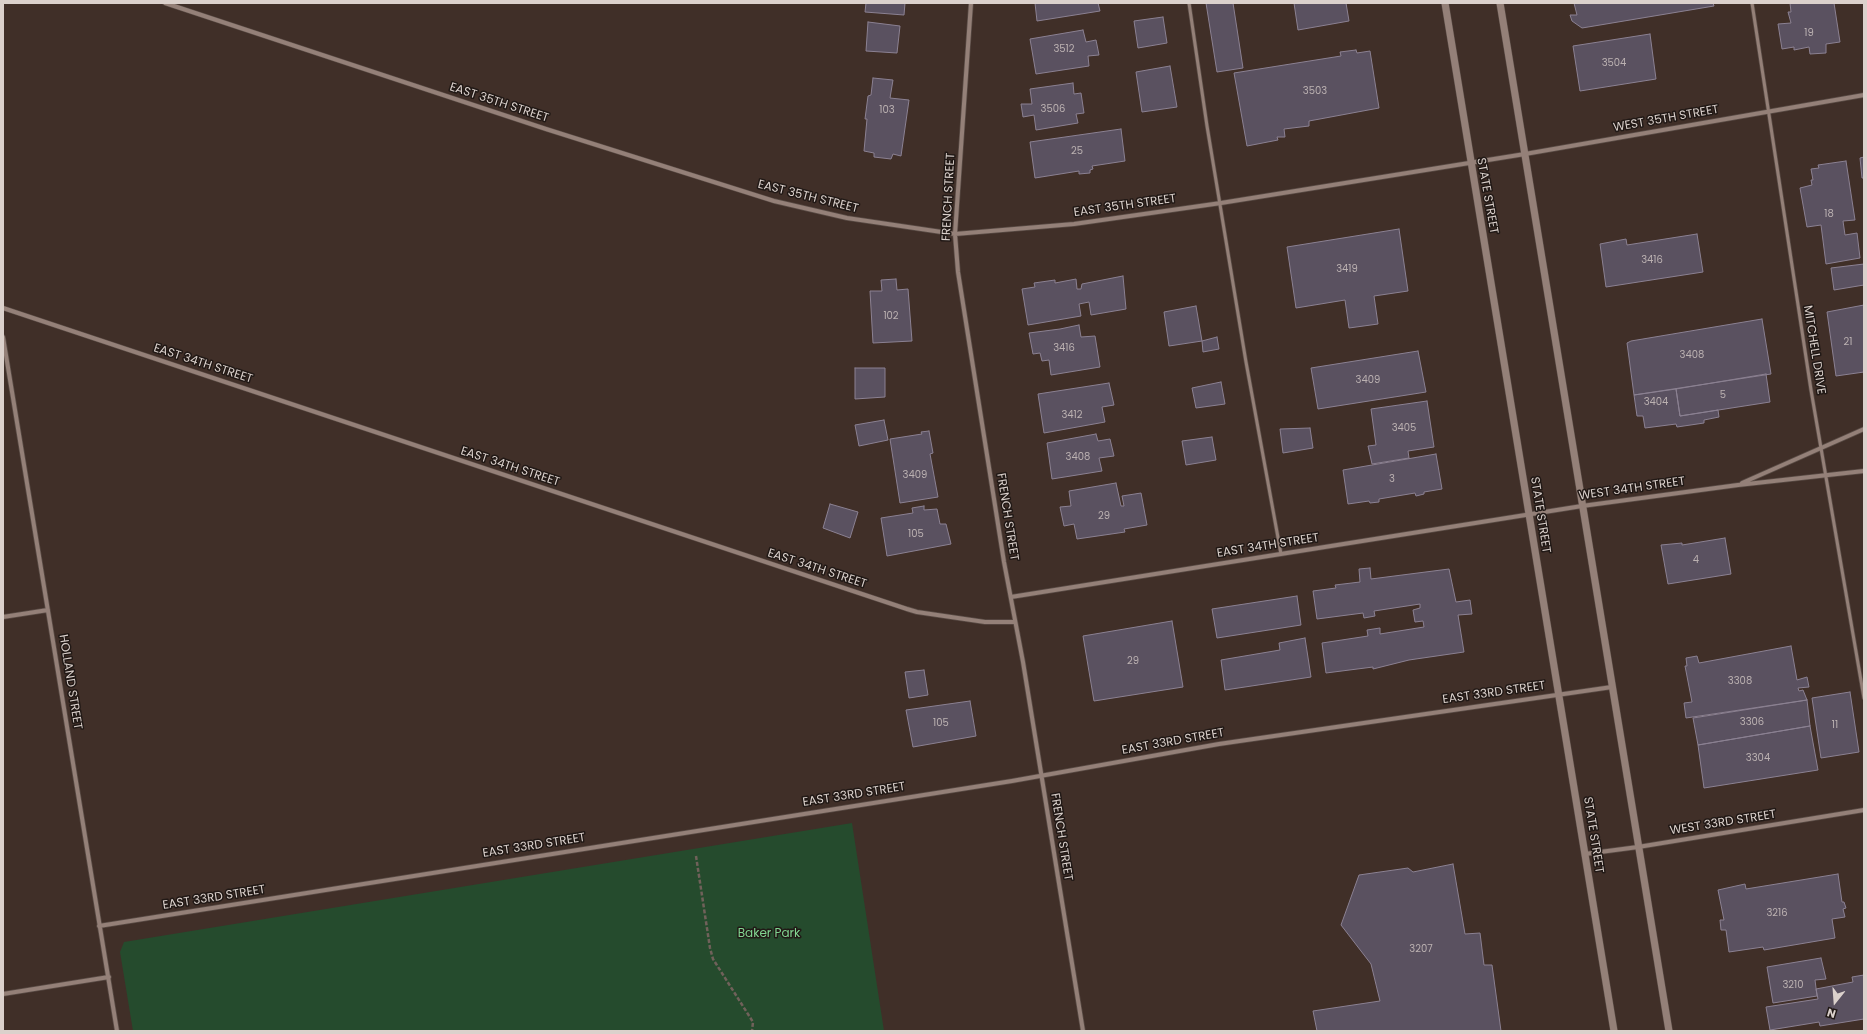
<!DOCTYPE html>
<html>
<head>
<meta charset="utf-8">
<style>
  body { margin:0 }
  #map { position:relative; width:1867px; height:1034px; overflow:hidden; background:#402f28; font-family:Poppins,sans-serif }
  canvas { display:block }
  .frame { position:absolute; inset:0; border:4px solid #dbd1cc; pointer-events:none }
  .north { position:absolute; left:1815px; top:982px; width:40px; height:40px; -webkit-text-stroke:3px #211916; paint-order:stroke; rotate:197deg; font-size:11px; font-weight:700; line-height:16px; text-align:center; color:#dbd1cc }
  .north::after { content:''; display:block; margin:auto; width:14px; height:18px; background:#dbd1cc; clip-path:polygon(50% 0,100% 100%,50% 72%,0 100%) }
</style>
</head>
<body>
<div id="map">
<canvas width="1867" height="1034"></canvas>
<div class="frame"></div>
<div class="north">N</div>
</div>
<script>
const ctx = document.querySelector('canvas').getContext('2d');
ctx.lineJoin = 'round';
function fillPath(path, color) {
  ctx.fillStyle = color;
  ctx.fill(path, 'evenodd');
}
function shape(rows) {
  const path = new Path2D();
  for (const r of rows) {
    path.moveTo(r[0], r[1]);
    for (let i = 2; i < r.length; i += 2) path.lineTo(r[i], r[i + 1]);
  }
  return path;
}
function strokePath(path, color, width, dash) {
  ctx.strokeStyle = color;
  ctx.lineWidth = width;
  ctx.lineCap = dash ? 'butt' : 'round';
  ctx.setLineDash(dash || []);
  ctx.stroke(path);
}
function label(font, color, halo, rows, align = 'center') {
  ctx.font = font + ' Poppins,sans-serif';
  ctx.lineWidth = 3;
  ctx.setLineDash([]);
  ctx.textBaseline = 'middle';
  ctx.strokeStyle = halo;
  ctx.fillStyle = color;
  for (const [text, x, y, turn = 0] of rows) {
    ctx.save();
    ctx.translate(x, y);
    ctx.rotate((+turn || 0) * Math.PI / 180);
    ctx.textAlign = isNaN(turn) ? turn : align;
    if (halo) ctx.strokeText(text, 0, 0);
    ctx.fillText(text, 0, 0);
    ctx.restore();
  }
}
fillPath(shape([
  [852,823,884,1031,133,1031,120,952,124,942]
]), '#254b2d');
const building = shape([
  [866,3,905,3,904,15,865,12,866,3],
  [1035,3,1098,3,1100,11,1037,21,1035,3],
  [1206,3,1233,3,1243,68,1217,72,1206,3],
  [1294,3,1346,3,1349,21,1298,30,1294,3],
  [1574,3,1713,3,1714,6,1582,28,1572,21,1570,15,1577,15,1574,3],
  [1790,3,1834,3,1840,42,1826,44,1826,53,1810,54,1809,47,1794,50,1794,47,1782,49,1778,24,1791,23,1788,12,1791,12,1790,3],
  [1163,17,1167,43,1138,48,1134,21,1163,17],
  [868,22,900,26,897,53,866,51,868,22],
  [1083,30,1086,42,1096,40,1099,55,1088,56,1089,66,1036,74,1030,39,1083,30],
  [1650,34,1656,79,1580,91,1573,46,1650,34],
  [1356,50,1357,53,1370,51,1379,108,1309,121,1309,126,1284,129,1285,137,1277,137,1278,140,1247,146,1234,73,1341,56,1340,52,1356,50],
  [1170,66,1177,107,1142,112,1136,72,1170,66],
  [873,78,893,80,890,98,909,100,901,156,893,154,891,159,874,157,874,153,864,151,867,119,865,119,868,96,871,95,873,78],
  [1073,83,1074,94,1081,93,1084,113,1076,114,1078,123,1036,130,1034,115,1023,117,1021,104,1032,104,1030,89,1073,83],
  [1121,129,1125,161,1092,166,1093,169,1090,170,1090,173,1079,174,1079,171,1035,178,1030,142,1121,129],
  [1864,157,1864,178,1862,178,1860,158,1864,157],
  [1846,161,1855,220,1843,221,1845,235,1857,233,1860,258,1826,264,1821,225,1807,227,1800,188,1812,185,1811,180,1813,180,1811,169,1819,168,1818,165,1846,161],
  [1399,229,1408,291,1374,296,1378,324,1349,328,1345,300,1296,308,1287,247,1399,229],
  [1697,234,1703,272,1606,287,1600,244,1626,239,1627,245,1697,234],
  [1864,264,1864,285,1834,290,1831,268,1864,264],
  [1123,276,1126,309,1091,315,1089,302,1079,304,1081,316,1028,325,1022,289,1035,287,1034,283,1055,280,1055,283,1076,279,1077,289,1081,289,1082,284,1123,276],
  [896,279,897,290,908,289,912,341,873,343,870,291,882,291,881,280,896,279],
  [1864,305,1864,372,1836,376,1827,312,1864,305],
  [1196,306,1202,341,1169,346,1164,312,1196,306],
  [1762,319,1771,374,1634,395,1627,343,1631,341,1762,319],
  [1079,325,1081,337,1095,336,1100,367,1051,375,1049,360,1042,361,1040,353,1033,354,1029,333,1060,329,1079,325],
  [1217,337,1219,349,1203,352,1202,341,1217,337],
  [1418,351,1426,392,1318,409,1311,368,1418,351],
  [855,368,885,368,885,397,855,399,855,368],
  [1766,374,1770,402,1680,416,1676,389,1766,374],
  [1221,382,1225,404,1196,408,1192,388,1221,382],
  [1109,383,1114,405,1102,407,1105,422,1044,433,1038,394,1109,383],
  [1676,389,1680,416,1718,410,1719,417,1704,420,1704,423,1677,427,1676,424,1645,428,1643,416,1637,416,1634,395,1676,389],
  [1427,401,1434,447,1408,451,1409,458,1372,464,1368,446,1376,445,1371,409,1427,401],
  [884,420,888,440,859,446,855,425,884,420],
  [1310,428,1313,448,1283,453,1280,429,1310,428],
  [929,431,933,453,930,454,938,497,900,503,890,439,922,434,921,432,929,431],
  [1096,434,1098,441,1110,439,1114,456,1099,458,1102,471,1052,479,1047,443,1096,434],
  [1212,437,1216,460,1186,465,1182,441,1212,437],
  [1436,454,1442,489,1424,492,1424,494,1416,496,1415,493,1379,499,1379,502,1370,503,1369,501,1348,504,1343,470,1436,454],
  [1116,483,1121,506,1124,506,1122,496,1141,493,1147,525,1124,529,1125,532,1077,539,1074,524,1064,526,1060,507,1071,506,1069,491,1116,483],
  [830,504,858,512,850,538,823,528,830,504],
  [924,506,924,510,937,509,940,524,946,524,951,544,887,556,881,518,913,513,912,508,924,506],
  [1725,538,1731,574,1668,584,1661,545,1682,543,1682,545,1725,538],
  [1370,568,1371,579,1449,569,1456,602,1470,600,1472,614,1458,615,1464,652,1409,660,1373,669,1373,667,1326,673,1322,643,1368,636,1367,630,1380,628,1380,634,1424,627,1423,621,1415,622,1413,610,1420,608,1420,604,1374,611,1375,616,1364,618,1363,613,1317,619,1313,591,1336,588,1335,585,1360,582,1359,569,1370,568],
  [1297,596,1301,625,1217,638,1212,609,1297,596],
  [1172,621,1183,687,1094,701,1083,636,1172,621],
  [1305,638,1311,677,1225,690,1221,660,1280,650,1279,643,1305,638],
  [1791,646,1797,680,1807,677,1809,687,1798,688,1799,691,1803,690,1807,700,1686,718,1684,703,1692,702,1685,666,1687,666,1686,658,1697,656,1699,663,1791,646],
  [924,670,928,695,909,698,905,672,924,670],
  [1850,692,1859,752,1821,758,1812,698,1850,692],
  [1807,700,1810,726,1698,745,1693,718,1807,700],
  [970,701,976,736,913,747,906,710,970,701],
  [1810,726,1818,770,1704,788,1698,745,1810,726],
  [1453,864,1465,934,1480,933,1484,965,1492,965,1501,1031,1317,1031,1313,1011,1380,1001,1371,964,1341,925,1359,875,1408,868,1413,872,1453,864],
  [1838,874,1842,902,1844,902,1846,908,1843,909,1845,917,1832,919,1835,938,1764,950,1763,947,1729,952,1726,930,1721,930,1720,920,1724,920,1718,890,1745,884,1746,889,1838,874],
  [1821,958,1826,979,1815,980,1817,996,1773,1003,1767,967,1821,958],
  [1864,975,1864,1019,1820,1026,1819,1022,1770,1030,1766,1007,1818,999,1816,989,1853,982,1852,977,1864,975]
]);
fillPath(building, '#5a5160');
strokePath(building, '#8b8192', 1);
const service = shape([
  [1189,3,1207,126,1246,362,1281,554],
  [1752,3,1811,390,1864,698]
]);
const minor = shape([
  [165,3,546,129,774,201,847,218,955,234,1074,224,1221,203,1525,154,1864,95],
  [971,3,955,234,958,272,1004,562,1023,662,1083,1031],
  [3,308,907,609,917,612,985,622,1015,622],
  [3,337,117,1031],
  [1742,483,1864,429],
  [1011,597,1582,506,1738,485,1864,471],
  [3,617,48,610],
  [1585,854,1638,847,1864,810],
  [99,926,1012,781,1219,744,1612,687],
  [3,994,109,977]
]);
const tertiary = shape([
  [1445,3,1614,1031],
  [1500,3,1669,1031]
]);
strokePath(service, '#594b45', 4.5);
strokePath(minor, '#594b45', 5.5);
strokePath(tertiary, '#594b45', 8);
strokePath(shape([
  [696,856,710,948,713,959,753,1022,752,1031]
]), '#70615a', 2.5, [4, 2]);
strokePath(service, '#948078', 3);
strokePath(minor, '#948078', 4);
strokePath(tertiary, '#948078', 7);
label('10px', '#bbb1b1', null, [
  ["19",1809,33],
  ["3512",1064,49],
  ["3504",1614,63],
  ["3503",1315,91],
  ["3506",1053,109],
  ["103",887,110],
  ["25",1077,151],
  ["18",1829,214],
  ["3416",1652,260],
  ["3419",1347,269],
  ["102",891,316],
  ["21",1848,342],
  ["3416",1064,348],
  ["3408",1692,355],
  ["3409",1368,380],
  ["5",1723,395],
  ["3404",1656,402],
  ["3412",1072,415],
  ["3405",1404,428],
  ["3408",1078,457],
  ["3409",915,475],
  ["3",1392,479],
  ["29",1104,516],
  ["105",916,534],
  ["4",1696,560],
  ["29",1133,661],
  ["3308",1740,681],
  ["3306",1752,722],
  ["105",941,723],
  ["11",1835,725],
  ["3304",1758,758],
  ["3216",1777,913],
  ["3207",1421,949],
  ["3210",1793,985]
]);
label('12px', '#dbd1cc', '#211916', [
  ["EAST 35TH STREET",499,103,18],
  ["WEST 35TH STREET",1666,119,-10],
  ["STATE STREET",1487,196,80],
  ["EAST 35TH STREET",808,197,14],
  ["FRENCH STREET",949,197,-87],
  ["EAST 35TH STREET",1125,206,-8],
  ["MITCHELL DRIVE",1814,350,81],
  ["EAST 34TH STREET",203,364,18],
  ["EAST 34TH STREET",510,467,18],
  ["WEST 34TH STREET",1632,489,-8],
  ["STATE STREET",1540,515,81],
  ["FRENCH STREET",1007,517,81],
  ["EAST 34TH STREET",1268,546,-9],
  ["EAST 34TH STREET",817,569,18],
  ["HOLLAND STREET",70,682,81],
  ["EAST 33RD STREET",1494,693,-8],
  ["EAST 33RD STREET",1173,742,-10],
  ["EAST 33RD STREET",854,795,-9],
  ["WEST 33RD STREET",1723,823,-9],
  ["STATE STREET",1593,835,81],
  ["FRENCH STREET",1061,837,81],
  ["EAST 33RD STREET",534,846,-9],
  ["EAST 33RD STREET",214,898,-9]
]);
label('12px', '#81d591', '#211916', [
  ["Baker Park",769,934]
]);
</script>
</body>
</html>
